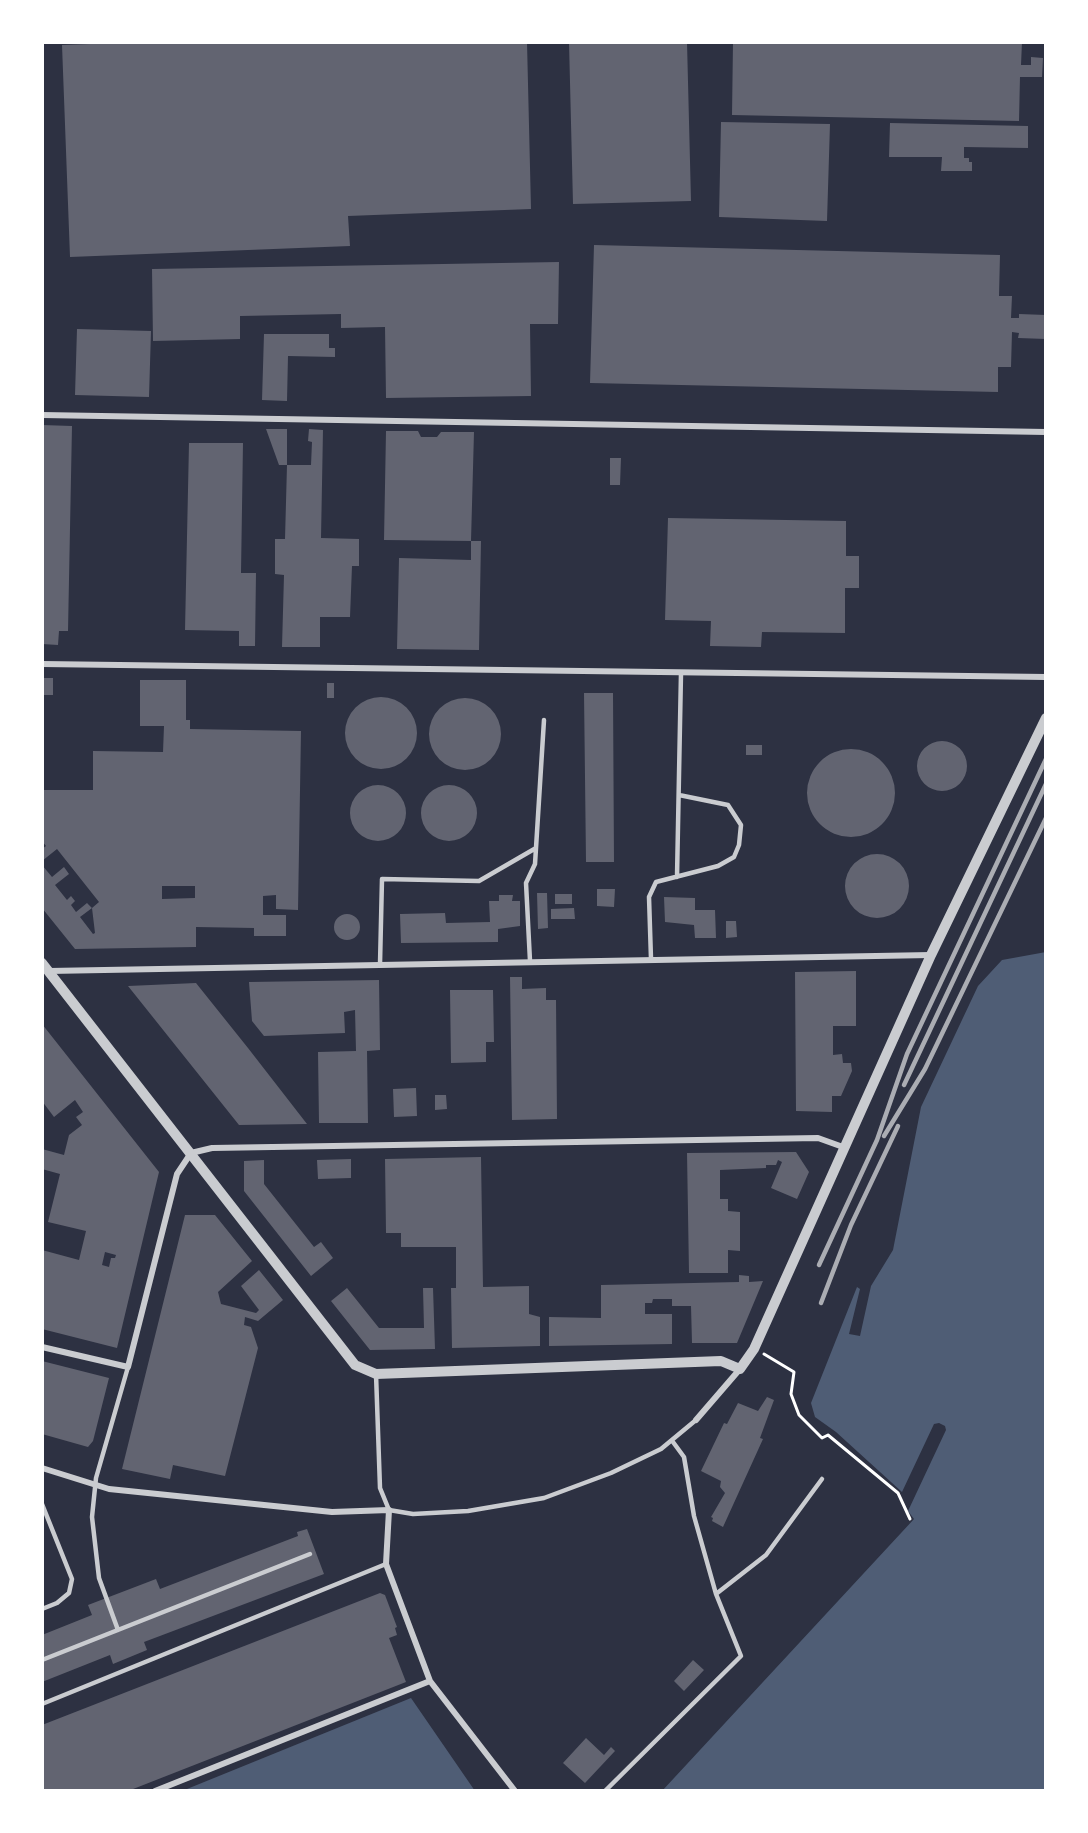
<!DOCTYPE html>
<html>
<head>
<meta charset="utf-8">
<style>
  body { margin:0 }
  #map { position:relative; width:1088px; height:1833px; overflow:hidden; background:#2d3142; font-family:"Nunito Sans",sans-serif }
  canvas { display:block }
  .frame { position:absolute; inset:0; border:44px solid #fff; pointer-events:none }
</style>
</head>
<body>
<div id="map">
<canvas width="1088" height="1833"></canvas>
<div class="frame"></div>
</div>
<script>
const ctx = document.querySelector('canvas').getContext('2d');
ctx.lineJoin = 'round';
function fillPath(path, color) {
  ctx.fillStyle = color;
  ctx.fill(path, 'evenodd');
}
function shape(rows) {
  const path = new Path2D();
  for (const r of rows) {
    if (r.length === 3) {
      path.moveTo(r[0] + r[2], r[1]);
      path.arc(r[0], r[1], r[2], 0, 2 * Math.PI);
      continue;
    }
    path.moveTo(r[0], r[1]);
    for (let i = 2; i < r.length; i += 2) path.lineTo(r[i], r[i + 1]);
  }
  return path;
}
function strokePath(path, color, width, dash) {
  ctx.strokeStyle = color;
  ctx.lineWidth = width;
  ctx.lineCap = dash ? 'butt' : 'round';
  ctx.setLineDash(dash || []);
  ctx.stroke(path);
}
fillPath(shape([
  [1046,952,1046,1791,662,1791,914,1519,908,1511,946,1430,945,1426,939,1423,934,1424,902,1492,836,1432,815,1417,811,1403,857,1287,860,1289,849,1334,860,1336,871,1286,893,1250,921,1107,978,986,1002,960],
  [411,1698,475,1791,182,1791]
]), '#4f5d75');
fillPath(shape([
  [146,42,527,42,531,209,348,216,350,246,70,257,62,45],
  [569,42,687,42,691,201,573,204],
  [733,42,1022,42,1021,65,1031,65,1031,57,1043,58,1042,77,1020,77,1019,121,732,115],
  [721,122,830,124,827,221,719,217],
  [890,123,1028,126,1028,148,964,147,964,158,969,158,969,162,972,162,972,171,941,171,942,157,889,157],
  [594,245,1000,255,999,296,1012,296,1011,318,1019,318,1019,314,1046,315,1046,339,1018,338,1019,333,1012,332,1011,367,998,367,998,392,590,383],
  [559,262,558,324,530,324,531,396,386,398,385,327,341,328,341,314,240,316,240,339,153,341,152,269],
  [77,329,151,331,149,397,75,395],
  [264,334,329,334,329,348,335,348,335,357,288,356,287,401,262,400],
  [42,425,72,426,68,631,59,631,58,645,42,644],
  [266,429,287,429,287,465,311,465,312,442,308,441,309,429,323,430,321,538,359,539,359,566,352,566,350,617,320,617,320,647,282,647,284,575,275,574,275,539,285,539,287,465,279,465],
  [386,431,418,431,421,437,437,437,441,432,474,432,471,541,481,541,479,650,397,649,399,558,471,560,471,541,384,540],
  [189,443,243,443,241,573,256,573,255,646,239,646,239,631,185,630],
  [610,458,621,458,620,485,610,485],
  [668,518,846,521,846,556,859,556,859,588,845,588,845,633,762,632,761,647,710,646,711,621,665,620],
  [42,678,53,678,53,695,42,695],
  [140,680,186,680,186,720,190,720,190,729,301,731,298,910,276,909,276,895,263,896,263,915,286,915,286,936,254,936,254,928,196,927,196,947,75,949,42,908,42,865,52,877,64,867,69,874,55,885,67,900,71,896,75,901,71,905,76,912,87,903,92,908,99,902,57,849,42,861,42,849,46,846,42,841,42,790,93,790,93,751,163,752,164,726,140,726],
  [162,886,195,886,195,898,162,899],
  [92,908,95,933,93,934,80,917],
  [327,683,334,683,334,698,327,698],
  [584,693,613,693,614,862,586,862],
  [381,733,36],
  [465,734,36],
  [942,766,25],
  [746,745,762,745,762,755,746,755],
  [851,793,44],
  [449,813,28],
  [378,813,28],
  [877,886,32],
  [597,889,615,889,614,907,597,906],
  [537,893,547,893,548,928,538,929],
  [555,894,572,894,572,904,555,904],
  [499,895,513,895,512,901,520,901,520,926,498,929,498,942,401,943,400,914,445,913,446,923,490,922,489,901,499,901],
  [664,897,695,898,695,910,715,910,716,938,695,938,694,925,665,922],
  [574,908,575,919,551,919,551,909],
  [347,927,13],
  [726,921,736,921,737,937,726,938],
  [856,971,856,1026,833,1026,833,1055,842,1054,843,1063,851,1063,852,1071,841,1096,832,1096,832,1112,796,1111,795,972],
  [510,977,522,977,522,989,546,988,546,1000,556,1000,557,1119,512,1120],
  [379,980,380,1050,367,1051,368,1123,319,1123,318,1052,356,1051,355,1010,344,1012,345,1033,264,1036,252,1021,249,982],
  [196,983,248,1048,307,1124,239,1125,128,986],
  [450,990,493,990,494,1042,486,1042,486,1062,451,1063],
  [42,1024,159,1172,117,1348,42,1329,42,1250,79,1260,86,1231,48,1222,60,1174,42,1169,42,1149,64,1155,69,1135,82,1125,76,1117,83,1112,75,1100,54,1117,42,1101],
  [105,1252,116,1255,115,1258,111,1258,109,1267,102,1265],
  [416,1088,417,1116,394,1117,393,1089],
  [435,1095,446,1095,447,1109,435,1110],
  [796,1152,809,1172,797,1199,771,1188,782,1162,778,1160,776,1165,766,1165,766,1168,720,1170,720,1199,728,1199,728,1211,740,1212,740,1251,728,1250,728,1273,689,1273,687,1153],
  [481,1157,483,1287,529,1286,529,1314,540,1317,540,1346,452,1348,451,1288,456,1288,456,1247,401,1247,401,1233,386,1233,385,1159],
  [351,1159,351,1178,318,1179,317,1160],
  [264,1160,264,1184,314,1247,321,1242,333,1258,311,1276,244,1191,244,1161],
  [185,1215,215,1215,252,1261,218,1292,221,1304,256,1313,259,1310,241,1286,259,1270,283,1300,258,1321,245,1317,244,1325,251,1327,258,1348,225,1476,173,1465,170,1479,122,1469],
  [739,1275,749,1276,749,1282,763,1281,737,1343,692,1343,691,1306,672,1306,672,1299,653,1299,652,1303,645,1303,645,1314,672,1314,672,1344,549,1346,549,1317,601,1318,601,1285,739,1282],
  [347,1288,379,1328,424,1328,423,1288,433,1288,435,1349,370,1350,331,1301],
  [42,1361,109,1378,93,1441,88,1447,42,1434],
  [767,1397,774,1400,760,1438,763,1439,723,1527,712,1521,713,1518,711,1517,725,1493,720,1487,721,1481,701,1471,724,1423,727,1424,738,1403,758,1411],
  [307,1529,324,1574,144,1642,147,1650,113,1664,110,1655,42,1682,42,1635,92,1615,88,1605,156,1579,160,1589,298,1536,297,1532],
  [380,1593,385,1595,397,1627,395,1628,397,1635,389,1638,406,1682,128,1791,42,1791,42,1725],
  [693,1660,704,1670,684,1691,674,1681],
  [586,1738,604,1755,611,1747,615,1751,585,1783,563,1763]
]), '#626471');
strokePath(shape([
  [764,1354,794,1372,791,1394,799,1415,822,1438,828,1435,898,1493,910,1519]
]), '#fff', 3);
strokePath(shape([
  [677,877,681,673],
  [651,959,649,897,656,882,718,866,734,857,739,845,741,825,728,805,679,795],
  [530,961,526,883,535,864,544,720],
  [380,964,382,879,479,881,536,848],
  [376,1374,380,1488,389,1510,413,1514,468,1511,544,1498,611,1473,661,1449,696,1420],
  [42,1504,72,1579,69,1593,57,1603,42,1609],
  [716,1594,766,1555,822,1479],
  [118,1630,99,1578,92,1517,96,1478,128,1367],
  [42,1660,310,1554],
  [42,1704,386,1564],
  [605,1791,741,1656,716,1594,694,1516,684,1457,673,1442]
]), '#caccd0', 4.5);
strokePath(shape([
  [42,415,1046,432],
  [42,664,1046,677],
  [49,971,931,955],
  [42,1347,128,1367,177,1174,191,1153,212,1148,818,1138,843,1147],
  [696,1420,740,1369],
  [42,1468,109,1489,332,1512,389,1510,386,1564,430,1681,515,1791],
  [155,1791,430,1681]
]), '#caccd0', 6);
strokePath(shape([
  [42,963,355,1365,376,1374,721,1361,740,1369,754,1349,931,955,1046,718]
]), '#caccd0', 10);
strokePath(shape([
  [904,1085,1046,784],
  [884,1136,925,1069,1046,818],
  [819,1265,877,1140,907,1054,1046,759],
  [821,1303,851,1225,898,1126]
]), '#abadb3', 4.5);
</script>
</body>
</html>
